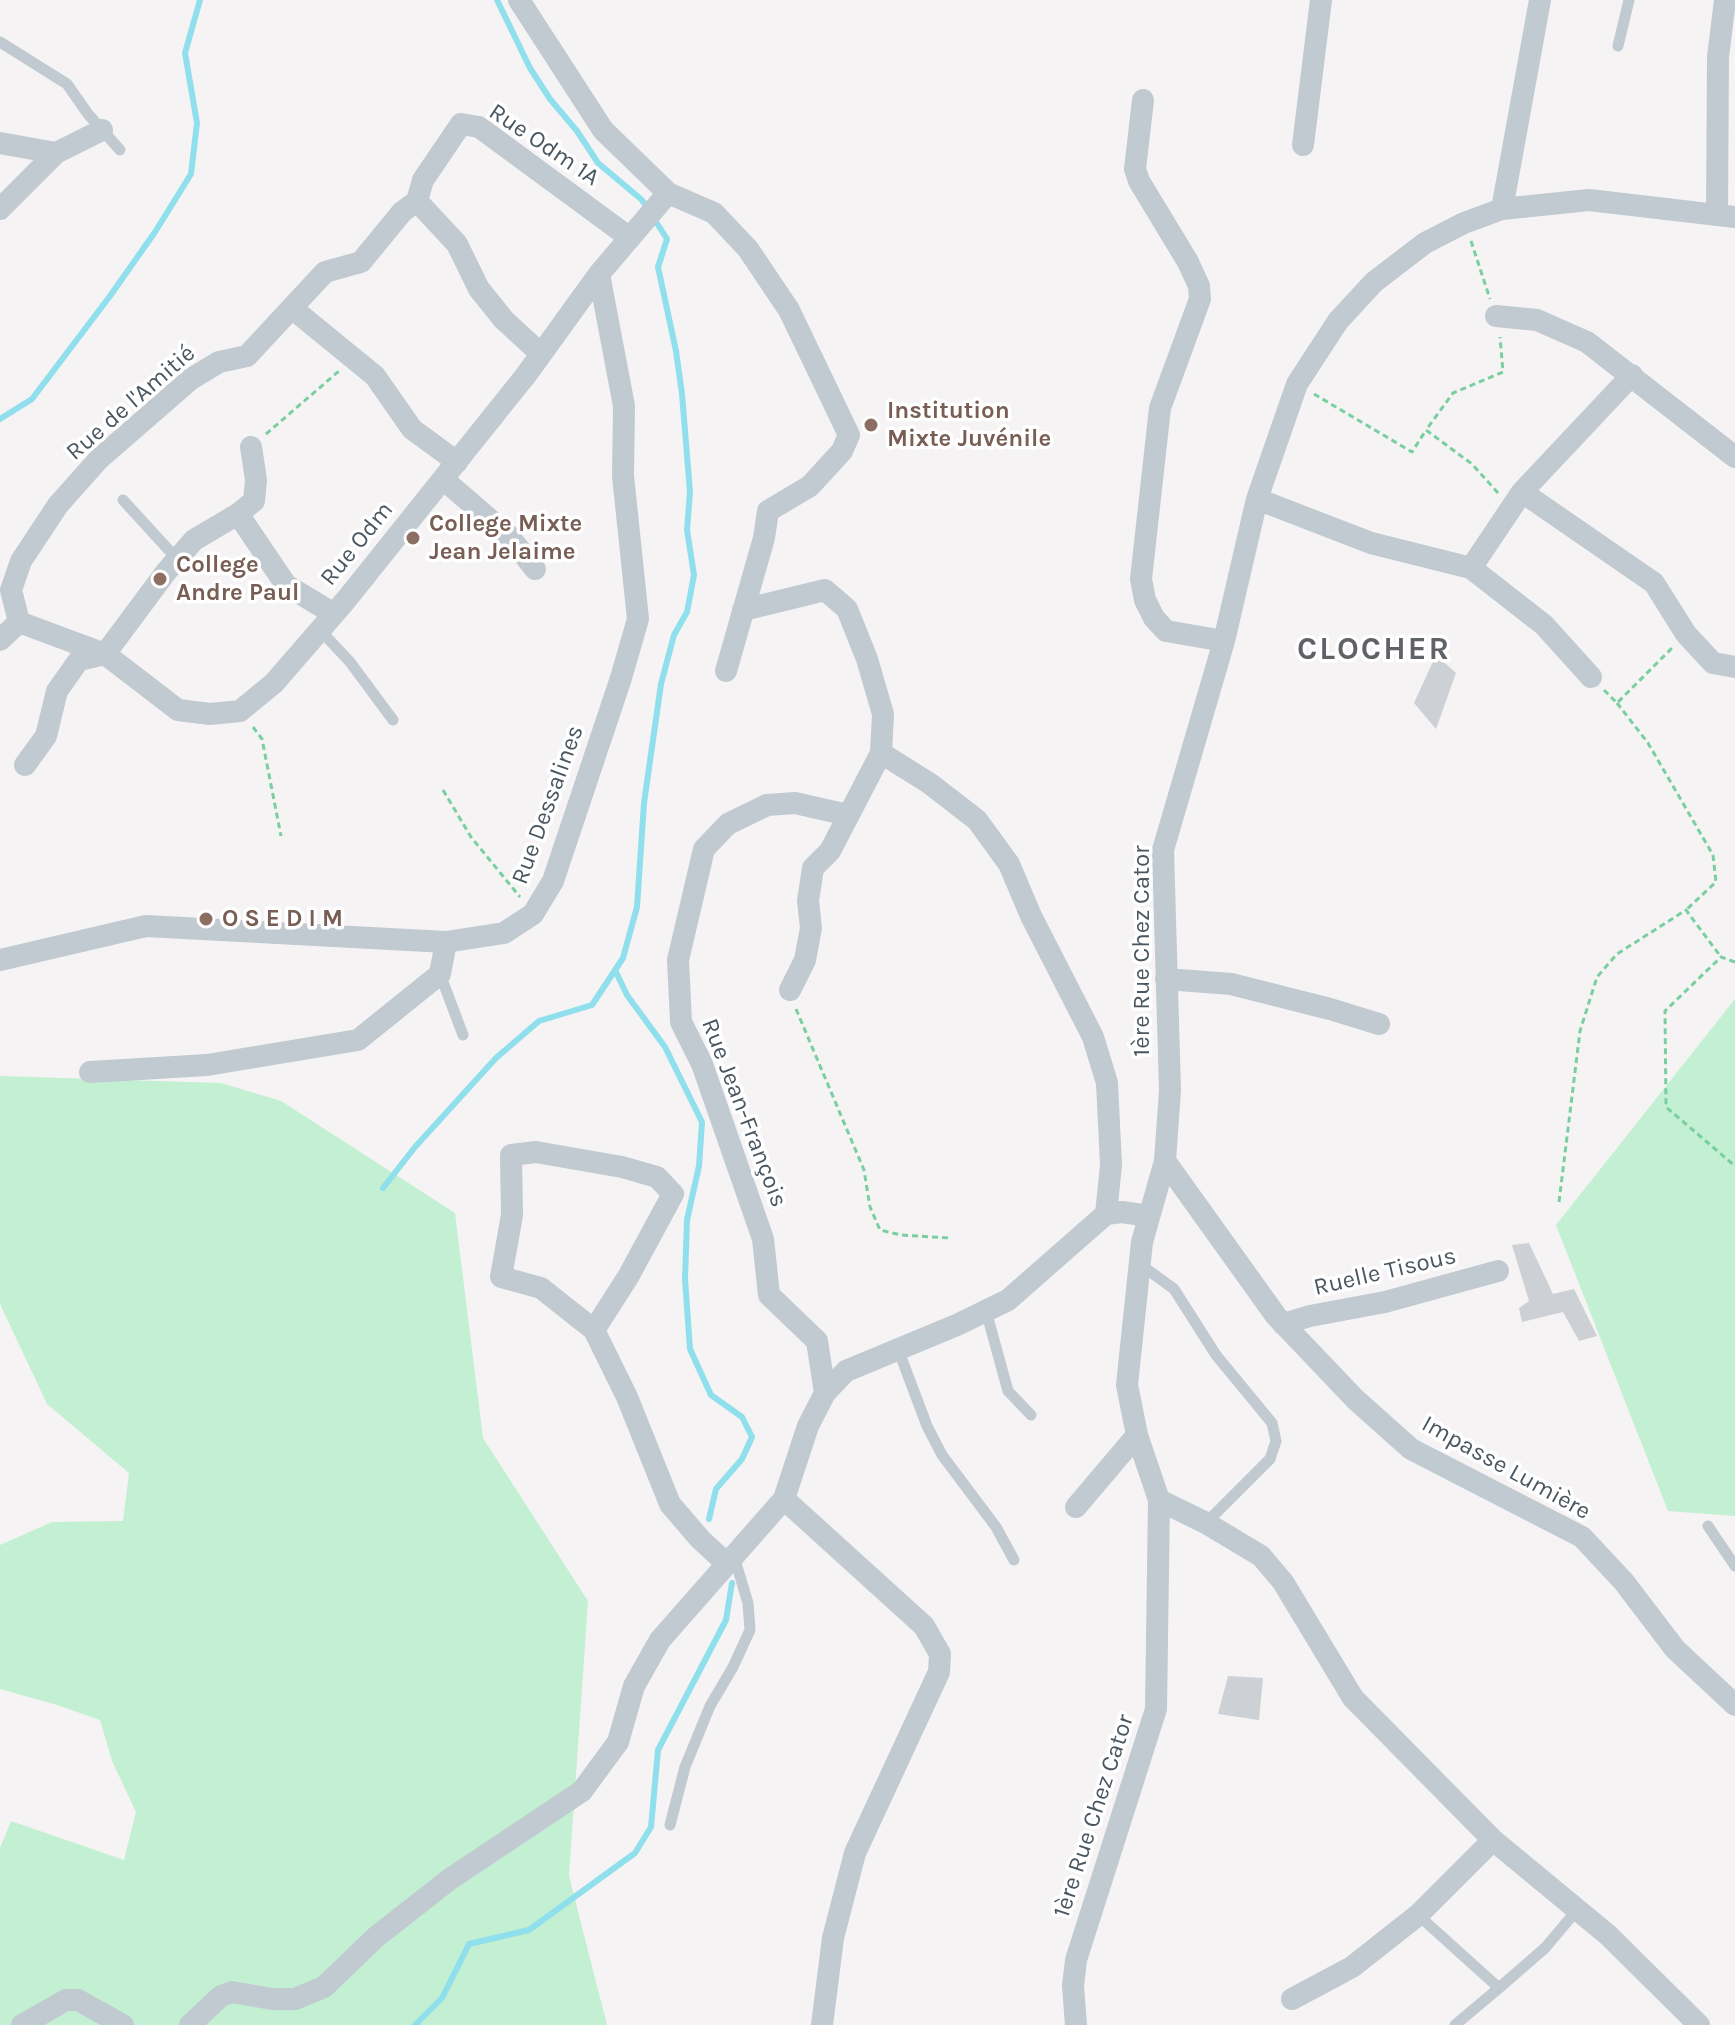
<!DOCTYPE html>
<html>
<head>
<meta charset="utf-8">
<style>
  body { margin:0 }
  canvas { display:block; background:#f5f3f3 }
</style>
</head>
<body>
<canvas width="1735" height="2025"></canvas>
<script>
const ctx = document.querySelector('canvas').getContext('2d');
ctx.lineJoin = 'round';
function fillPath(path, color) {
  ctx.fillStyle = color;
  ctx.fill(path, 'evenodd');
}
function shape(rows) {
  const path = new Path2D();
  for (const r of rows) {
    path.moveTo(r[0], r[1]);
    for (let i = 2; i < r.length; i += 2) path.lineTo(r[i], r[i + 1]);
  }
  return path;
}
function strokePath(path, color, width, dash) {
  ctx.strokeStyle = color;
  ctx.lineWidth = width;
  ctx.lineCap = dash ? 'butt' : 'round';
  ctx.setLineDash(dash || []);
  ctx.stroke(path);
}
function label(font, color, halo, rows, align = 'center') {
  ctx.font = font + ' Karla,sans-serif';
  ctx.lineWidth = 7;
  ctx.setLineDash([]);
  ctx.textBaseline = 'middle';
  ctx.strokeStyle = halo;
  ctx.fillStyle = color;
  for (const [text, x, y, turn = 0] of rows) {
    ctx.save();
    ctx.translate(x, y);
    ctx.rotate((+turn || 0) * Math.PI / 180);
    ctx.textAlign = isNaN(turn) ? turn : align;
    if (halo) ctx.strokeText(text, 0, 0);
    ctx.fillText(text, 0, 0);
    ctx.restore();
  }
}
fillPath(shape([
  [1735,999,1735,1516,1668,1511,1556,1225],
  [0,1076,221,1083,281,1101,455,1213,483,1438,588,1601,569,1876,607,2025,0,2025,0,1848,11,1821,124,1860,136,1812,112,1761,100,1720,57,1705,0,1689,0,1545,52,1522,123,1521,129,1473,47,1404,0,1304]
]), '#c3f0d2');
strokePath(shape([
  [0,419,32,399,110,296,155,232,191,174,197,123,185,53,200,0],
  [615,970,627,995,665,1047,702,1122,699,1166,687,1220,685,1279,690,1349,711,1395,742,1417,752,1437,742,1459,716,1489,709,1519],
  [383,1188,415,1147,496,1058,539,1021,592,1005,623,958,637,907,644,803,661,684,674,635,687,612,694,575,687,530,690,492,682,394,676,351,658,267,667,239,642,200,598,163,577,131,550,99,530,68,497,0],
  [415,2025,442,1998,469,1944,529,1930,635,1853,651,1827,658,1750,726,1620,732,1583]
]), '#90dfed', 6);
fillPath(shape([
  [1436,655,1456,673,1436,729,1414,703],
  [1529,1243,1553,1294,1574,1289,1597,1336,1579,1341,1563,1312,1522,1322,1519,1308,1529,1301,1512,1245],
  [1228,1676,1263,1678,1259,1720,1218,1714]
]), '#cdd0d5');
strokePath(shape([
  [1471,241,1490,299],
  [1314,394,1412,452,1426,430],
  [266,434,339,371],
  [1498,493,1472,464,1426,430,1453,393,1503,372,1500,337],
  [1604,690,1617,703,1672,648],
  [1617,703,1648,743,1713,855,1716,882,1686,910],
  [253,727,262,739,281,836],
  [443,790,471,837,520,897],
  [1735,962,1721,957,1665,1011,1666,1107,1735,1166],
  [796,1009,864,1170,870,1207,880,1230,901,1235,950,1238],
  [1559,1202,1580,1031,1597,977,1617,954,1686,910,1721,957]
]), '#7acfa1', 3, [6, 4]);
strokePath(shape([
  [0,42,67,84,88,114,120,150],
  [1618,46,1629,0],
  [123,500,177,559],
  [320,630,350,662,393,720],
  [440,974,463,1035],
  [1141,1265,1174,1289,1216,1355,1272,1423,1276,1441,1270,1459,1206,1523],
  [986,1311,1008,1391,1031,1415],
  [898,1349,927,1426,942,1455,996,1527,1014,1560],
  [1708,1526,1735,1566],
  [670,1825,685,1767,710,1706,733,1667,750,1630,748,1603,736,1563,730,1564],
  [1418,1915,1499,1988,1455,2025],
  [1499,1988,1545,1948,1577,1910]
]), '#c1cad1', 11);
strokePath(shape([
  [519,0,603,130,668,193,714,213,748,249,789,310,849,435,842,451,810,486,768,511,764,538,726,671],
  [1143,100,1135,169,1139,181,1188,262,1199,286,1200,299,1160,408,1141,579,1145,600,1154,618,1166,631,1224,641],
  [0,143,56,153],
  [1303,145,1321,0],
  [417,201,423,180,461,124,479,127,630,238],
  [0,209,56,153,102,130],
  [1502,209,1540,0],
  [1717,213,1718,57,1725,0],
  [293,309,375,376,412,429,457,462],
  [1496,316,1537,320,1587,342,1735,457],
  [443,479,509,536,535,569],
  [1522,492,1654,583,1686,634,1713,663,1735,667],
  [1257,499,1371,543,1471,568,1544,625,1591,677],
  [238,514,286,585,334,614],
  [1471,568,1522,492,1632,375],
  [11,590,21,561,58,505,99,459,191,379,219,362,247,356,325,272,361,262,402,212,417,201,457,244,479,289,504,320,541,354],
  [11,590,19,622,105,654,166,572,194,540,238,514,254,501,256,480,251,447],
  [743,610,825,590,847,609,867,659,883,714,881,753,830,851,813,868,808,901,811,928,805,960,790,990],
  [0,640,19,622],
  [881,753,929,783,977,820,1009,864,1031,916,1093,1037,1107,1083,1111,1165,1106,1214],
  [25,765,46,736,57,691,79,660,105,654,178,710,210,714,240,711,274,683,346,600,526,375,599,274,668,193],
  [0,960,146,926,446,942,504,933,533,914,553,881,621,678,638,619,623,476,624,406,599,274],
  [1166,979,1231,984,1330,1009,1379,1024],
  [90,1072,207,1065,358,1040,440,974,446,942],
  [1165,1161,1276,1316,1355,1399,1411,1449,1582,1537,1624,1582,1675,1649,1735,1705],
  [1283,1324,1310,1316,1385,1302,1498,1271],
  [594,1330,628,1277,673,1194,657,1177,622,1167,536,1152,511,1155,512,1215,501,1277,541,1288,594,1330,627,1397,670,1504,700,1539,727,1564],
  [825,1393,817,1341,769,1295,763,1239,702,1064,681,1022,678,960,704,849,728,824,767,805,795,803,848,815],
  [784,1499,924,1626,940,1654,939,1672,855,1853,833,1938,822,2025],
  [1159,1500,1206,1523,1261,1556,1283,1582,1353,1698,1493,1840,1608,1935,1699,2025],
  [1076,1507,1137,1435],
  [1292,1999,1352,1967,1418,1915,1493,1840],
  [22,2025,66,2000,78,2000,123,2025],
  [190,2025,221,1996,232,1992,272,1999,295,1999,324,1987,376,1937,450,1879,582,1791,618,1742,634,1686,660,1640,784,1499,808,1426,825,1393,846,1371,959,1324,1008,1300,1106,1214,1122,1212,1149,1216],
  [1076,2025,1073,1986,1076,1960,1156,1709,1159,1500,1137,1435,1127,1385,1142,1242,1165,1161,1170,1090,1163,850,1224,641,1257,499,1297,384,1338,321,1374,282,1425,243,1464,223,1502,209,1589,200,1735,217]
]), '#c1cad1', 22);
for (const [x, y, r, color] of [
  [871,425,8,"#8d6e63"],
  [413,538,8,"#8d6e63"],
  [160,579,8,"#8d6e63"],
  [206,919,8,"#8d6e63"]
]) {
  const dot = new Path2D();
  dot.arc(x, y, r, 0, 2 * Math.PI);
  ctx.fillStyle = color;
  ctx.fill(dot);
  strokePath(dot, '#fff', 3);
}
label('24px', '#4a5760', '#fff', [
  ["Rue Odm 1A",544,145,34],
  ["Rue de l'Amitié",131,403,-41],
  ["Rue Odm",357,544,-51],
  ["Rue Dessalines",548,805,-70],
  ["1ère Rue Chez Cator",1142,951,-90],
  ["Rue Jean-François",744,1113,69],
  ["Ruelle Tisous",1385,1272,-13],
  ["Impasse Lumière",1506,1468,29],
  ["1ère Rue Chez Cator",1094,1816,-72]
]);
label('bold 24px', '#785e54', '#fff', [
  ["Institution",887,411],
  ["Mixte Juvénile",887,439],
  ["College Mixte",429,524],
  ["Jean Jelaime",429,552],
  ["College",176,565],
  ["Andre Paul",176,593],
  ["O S E D I M",222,919]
], 'left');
ctx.letterSpacing = '2px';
label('bold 32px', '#5f6367', '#fff', [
  ["CLOCHER",1374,650]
]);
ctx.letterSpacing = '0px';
</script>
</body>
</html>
